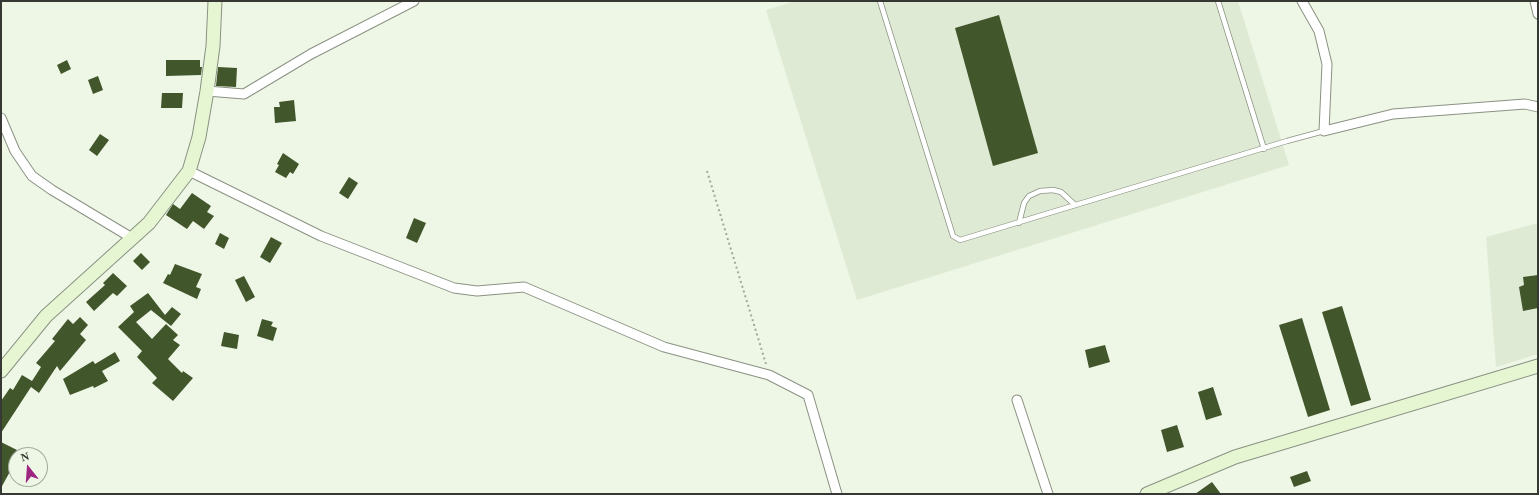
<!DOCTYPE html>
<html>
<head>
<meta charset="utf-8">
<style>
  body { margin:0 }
  #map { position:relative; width:1539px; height:495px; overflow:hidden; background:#eef6e6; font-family:Georgia,serif }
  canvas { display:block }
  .frame { position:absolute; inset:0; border:2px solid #363933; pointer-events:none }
  .north { position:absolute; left:8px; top:447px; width:40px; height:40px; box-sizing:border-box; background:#eef6e6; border:1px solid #a4aa9e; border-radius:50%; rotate:343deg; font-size:11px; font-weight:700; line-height:16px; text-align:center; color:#363933 }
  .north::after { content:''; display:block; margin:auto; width:14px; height:18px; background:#9d2680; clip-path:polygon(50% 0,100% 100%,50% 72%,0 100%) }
</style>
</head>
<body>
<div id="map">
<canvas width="1539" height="495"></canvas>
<div class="frame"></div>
<div class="north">N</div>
</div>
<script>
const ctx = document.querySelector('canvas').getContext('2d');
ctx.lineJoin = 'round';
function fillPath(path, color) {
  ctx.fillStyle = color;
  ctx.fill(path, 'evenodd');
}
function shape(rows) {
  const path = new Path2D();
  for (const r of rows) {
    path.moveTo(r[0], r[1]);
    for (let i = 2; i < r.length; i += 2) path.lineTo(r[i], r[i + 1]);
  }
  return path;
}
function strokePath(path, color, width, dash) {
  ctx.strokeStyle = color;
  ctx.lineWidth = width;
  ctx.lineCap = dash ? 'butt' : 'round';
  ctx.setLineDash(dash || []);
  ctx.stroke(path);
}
fillPath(shape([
  [796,1,1238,1,1289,165,857,300,766,10],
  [1538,223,1538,354,1496,367,1486,237]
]), '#dfead4');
fillPath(shape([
  [999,15,1038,153,993,166,955,28],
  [67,60,71,69,61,74,57,65],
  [166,60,200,60,200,67,202,67,201,75,166,76],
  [218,67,237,68,236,87,216,86],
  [98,76,103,90,93,94,88,80],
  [162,93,183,93,182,108,161,108],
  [294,100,296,121,275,123,274,107,280,107,279,102],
  [100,134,109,140,97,156,89,150],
  [283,153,299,164,293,174,290,172,286,178,275,172,279,165,277,164],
  [349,177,358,183,348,199,339,193],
  [192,193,211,206,207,212,214,216,204,229,193,221,187,229,166,215,173,204,180,209],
  [414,218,426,223,417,243,406,238],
  [220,233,229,238,224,249,215,244],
  [271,237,282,243,270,263,260,257],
  [141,253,150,262,142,270,133,261],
  [175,264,202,274,196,287,201,289,197,299,163,283,168,274,170,275],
  [113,273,127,286,117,296,113,293,94,311,86,302,105,285,103,283],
  [1538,275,1538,308,1523,311,1519,287,1524,285,1523,277],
  [244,276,255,297,246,302,235,280],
  [148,293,165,315,172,307,181,314,171,326,151,310,136,322,152,339,166,324,178,335,173,340,180,345,168,359,182,373,183,371,193,378,173,401,152,383,157,378,137,357,142,351,118,327,134,312,130,306],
  [1342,306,1371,400,1351,406,1322,312],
  [80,317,88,325,80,334,86,340,60,371,57,366,39,393,31,387,1,433,1,401,10,388,13,390,22,375,32,381,41,367,36,363,55,341,52,339,68,319,73,324],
  [1302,318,1330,410,1308,417,1279,325],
  [262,319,273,322,271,326,277,328,273,341,257,336],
  [224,332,239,335,237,349,221,346],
  [1105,345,1110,362,1089,368,1085,350],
  [115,352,120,361,102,371,108,381,94,388,93,386,70,395,63,379,93,361,95,364],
  [1213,387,1222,415,1206,420,1198,392],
  [1177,425,1184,447,1167,452,1161,430],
  [1,442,17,450,9,464,13,466,1,488],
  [1307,471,1311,481,1294,487,1290,477],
  [1212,482,1221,494,1195,494]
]), '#41562b');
const lane = shape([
  [880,1,953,236,960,240,1287,141,1324,131],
  [1218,1,1264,149],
  [1019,223,1024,203,1029,196,1040,191,1053,190,1061,192,1075,205]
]);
const street = shape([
  [1302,1,1319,31,1327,64,1324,131,1393,114,1525,104,1538,107],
  [1535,1,1538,14],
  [207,91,244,94,311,54,414,1],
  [1,118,15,151,32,176,52,190,132,238],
  [189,171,321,236,454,288,477,291,524,287,664,347,769,375,808,395,837,494],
  [1017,400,1048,494]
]);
const secondary = shape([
  [1,371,46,316,149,223,189,171,199,137,207,91,213,46,215,1],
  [1147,494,1235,457,1538,366]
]);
strokePath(lane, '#8a9283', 6);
strokePath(street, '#8a9283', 11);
strokePath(secondary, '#8a9283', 15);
strokePath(shape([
  [707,171,766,364]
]), '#a1a79b', 2, [2, 3]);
strokePath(lane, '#fff', 4.5);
strokePath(street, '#fff', 9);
strokePath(secondary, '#e6f6d3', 13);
</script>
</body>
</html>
